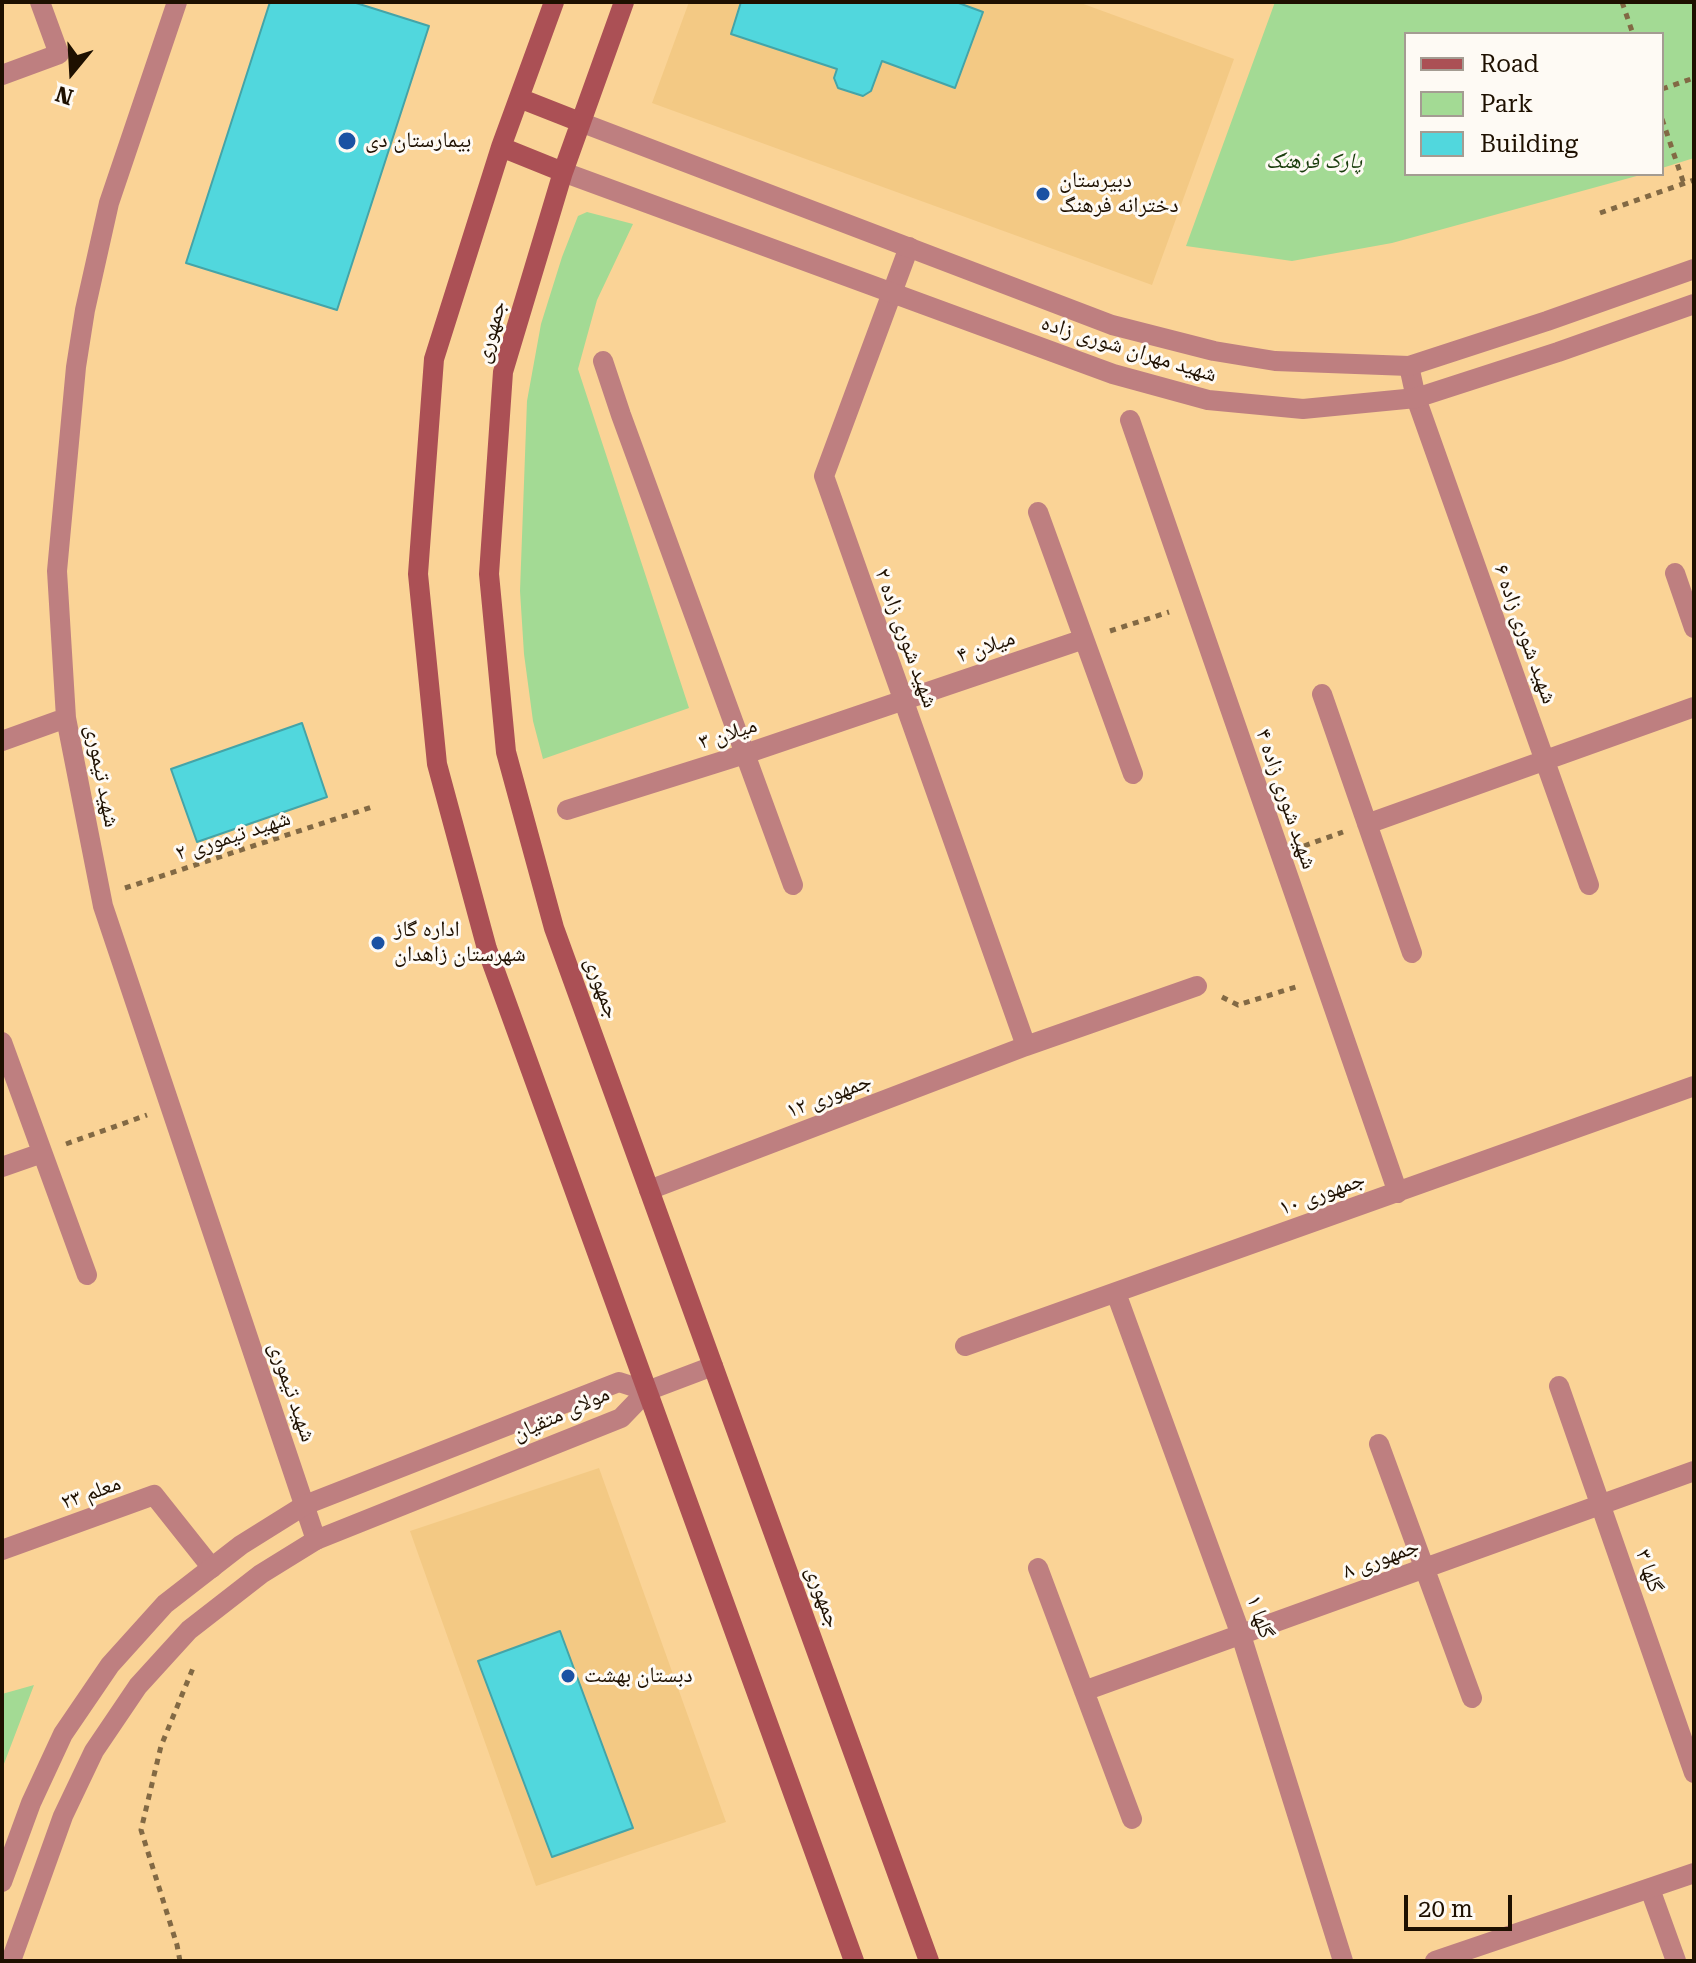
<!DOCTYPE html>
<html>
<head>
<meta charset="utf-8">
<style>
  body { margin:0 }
  #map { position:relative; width:1696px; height:1963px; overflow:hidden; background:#fad396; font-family:"Roboto Serif",serif }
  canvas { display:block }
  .frame { position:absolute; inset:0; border:4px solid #1e1000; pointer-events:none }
  .legend { position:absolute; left:1404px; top:32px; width:260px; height:144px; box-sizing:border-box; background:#fefaf4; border:2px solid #a49c92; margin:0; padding:10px 14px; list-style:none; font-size:24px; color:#1e1000 }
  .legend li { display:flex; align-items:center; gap:16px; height:40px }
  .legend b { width:40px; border:2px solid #a49c92 }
  .north { position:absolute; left:32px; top:32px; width:80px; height:80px; -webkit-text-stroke:6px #fefaf4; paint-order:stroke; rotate:198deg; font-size:22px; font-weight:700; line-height:32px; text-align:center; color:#1e1000 }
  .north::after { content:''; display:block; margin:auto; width:28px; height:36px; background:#1e1000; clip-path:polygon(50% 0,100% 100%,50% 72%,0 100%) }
  .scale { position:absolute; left:1404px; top:1895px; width:108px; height:36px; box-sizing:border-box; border:4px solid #1e1000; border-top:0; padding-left:10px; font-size:24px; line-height:28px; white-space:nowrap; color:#1e1000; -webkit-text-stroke:6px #fefaf4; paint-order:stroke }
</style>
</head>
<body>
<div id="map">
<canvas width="1696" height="1963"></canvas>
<div class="frame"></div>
<ul class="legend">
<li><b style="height:10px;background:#ab5055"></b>Road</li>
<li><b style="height:22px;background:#a3da94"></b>Park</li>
<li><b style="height:22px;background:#51d7dd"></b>Building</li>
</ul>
<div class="north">N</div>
<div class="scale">20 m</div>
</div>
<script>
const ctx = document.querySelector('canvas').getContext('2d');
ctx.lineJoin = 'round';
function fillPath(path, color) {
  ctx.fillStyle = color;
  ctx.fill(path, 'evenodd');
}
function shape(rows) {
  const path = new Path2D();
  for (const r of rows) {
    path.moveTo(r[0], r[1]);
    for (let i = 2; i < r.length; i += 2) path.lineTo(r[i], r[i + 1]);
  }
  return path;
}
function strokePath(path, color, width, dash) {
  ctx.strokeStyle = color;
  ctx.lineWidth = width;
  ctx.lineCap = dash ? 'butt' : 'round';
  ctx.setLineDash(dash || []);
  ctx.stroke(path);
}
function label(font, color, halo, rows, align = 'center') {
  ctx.font = font + ' "Roboto Serif","Noto Naskh Arabic",serif';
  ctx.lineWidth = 6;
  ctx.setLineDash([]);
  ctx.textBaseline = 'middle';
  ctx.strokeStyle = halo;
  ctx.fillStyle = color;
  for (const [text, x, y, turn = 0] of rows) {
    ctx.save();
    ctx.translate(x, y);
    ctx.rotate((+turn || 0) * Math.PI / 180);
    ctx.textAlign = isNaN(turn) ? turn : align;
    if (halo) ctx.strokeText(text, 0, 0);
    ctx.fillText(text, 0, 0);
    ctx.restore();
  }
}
fillPath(shape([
  [689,2,1078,2,1234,59,1152,285,652,103],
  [599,1468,726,1822,536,1886,410,1531]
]), '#f3c984');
fillPath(shape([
  [1275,2,1694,2,1694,158,1662,168,1662,34,1406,34,1406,174,1644,174,1392,243,1292,261,1186,246],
  [587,212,633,224,597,300,578,369,689,708,543,759,533,721,524,654,520,591,527,401,541,324,562,257,578,216],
  [34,1685,2,1769,2,1694]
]), '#a3da94');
const building = shape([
  [270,2,353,2,429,26,337,310,186,263,270,2],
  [741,2,956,2,983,12,955,88,882,61,871,91,863,96,838,88,834,78,837,69,731,34,741,2],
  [302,723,327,797,197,842,171,769,302,723],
  [560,1631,633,1828,552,1857,478,1661,560,1631]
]);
fillPath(building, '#51d7dd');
strokePath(building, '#44a4a8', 2);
strokePath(shape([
  [1622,2,1633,34],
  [1662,89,1694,78],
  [1662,119,1684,184],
  [1600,213,1694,180],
  [1110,631,1169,612],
  [1304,846,1343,832],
  [125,888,375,806],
  [1222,997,1238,1005,1299,986],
  [66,1144,147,1115],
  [180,1961,177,1945,141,1830,161,1746,193,1668]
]), '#826944', 5, [6, 6]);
strokePath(shape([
  [177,2,109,203,85,310,76,367,57,571,66,718,103,906,316,1540],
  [2,75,59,54,40,2],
  [909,247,824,476,1026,1046],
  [603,361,621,415,793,885],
  [1409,366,1416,398,1589,885],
  [1130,420,1398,1193],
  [1038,512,1133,774],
  [1675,573,1694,628],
  [1322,694,1412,953],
  [2,741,66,718],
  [567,810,745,754,1084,639],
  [1367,824,1694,707],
  [2,1042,87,1275],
  [2,1167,42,1153],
  [649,1190,1026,1046,1197,986],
  [1116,1293,1241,1635,1343,1961],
  [965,1346,1694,1086],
  [1559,1386,1694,1773],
  [1379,1444,1472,1698],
  [2,1550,154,1495,212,1568],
  [1038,1568,1132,1819],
  [1084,1691,1694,1471],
  [1650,1889,1676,1961]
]), '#be7f80', 20);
strokePath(shape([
  [580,122,1112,325,1214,351,1275,361,1409,366,1547,321,1694,269],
  [563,172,1113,374,1208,400,1303,409,1416,398,1558,352,1694,304],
  [2,1882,31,1803,63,1734,110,1665,165,1604,241,1545,305,1505,619,1382,647,1391],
  [11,1961,63,1816,94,1751,138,1686,189,1630,261,1574,316,1540,621,1418,647,1391,713,1366],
  [1435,1961,1694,1873]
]), '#be7f80', 20);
strokePath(shape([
  [554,2,501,147,434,359,418,574,437,764,487,949,854,1961],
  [624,2,563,172,503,372,489,574,506,752,554,928,929,1961],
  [519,98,580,122],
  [501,147,563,172]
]), '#ab5055', 20);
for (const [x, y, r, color] of [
  [347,141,10,"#1b52a3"],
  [1043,194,8,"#1b52a3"],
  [378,943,8,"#1b52a3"],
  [568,1676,8,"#1b52a3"]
]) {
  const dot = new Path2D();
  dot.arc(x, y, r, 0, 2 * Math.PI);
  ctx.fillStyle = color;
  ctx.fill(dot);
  strokePath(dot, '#fefaf4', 3);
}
label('22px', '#1e1000', '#fefaf4', [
  ["بیمارستان دی",365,141],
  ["دبیرستان",1059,181],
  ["دخترانه فرهنگ",1059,206],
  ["اداره گاز",394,930],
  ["شهرستان زاهدان",394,955],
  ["دبستان بهشت",584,1676]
], 'left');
label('italic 22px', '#193d0c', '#fefaf4', [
  ["پارک فرهنگ",1314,162]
]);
label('22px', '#1e1000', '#fefaf4', [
  ["جمهوری",491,332,-74],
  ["شهید مهران شوری زاده",1129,349,17],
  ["شهید شوری زاده ۶",1525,634,70],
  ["شهید شوری زاده ۲",906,638,70],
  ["میلان ۴",986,647,-19],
  ["میلان ۳",728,734,-18],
  ["شهید تیموری",102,776,79],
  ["شهید شوری زاده ۴",1286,799,71],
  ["شهید تیموری ۲",233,836,-18],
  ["جمهوری",602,988,70],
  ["جمهوری ۱۲",829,1096,-21],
  ["جمهوری ۱۰",1322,1194,-20],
  ["شهید تیموری",292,1392,71],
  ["مولای متقیان",561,1414,-24],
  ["معلم ۲۳",91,1493,-20],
  ["جمهوری ۸",1381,1559,-20],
  ["گلها ۳",1649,1571,71],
  ["جمهوری",823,1597,70],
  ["گلها ۱",1260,1617,71]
]);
</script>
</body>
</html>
